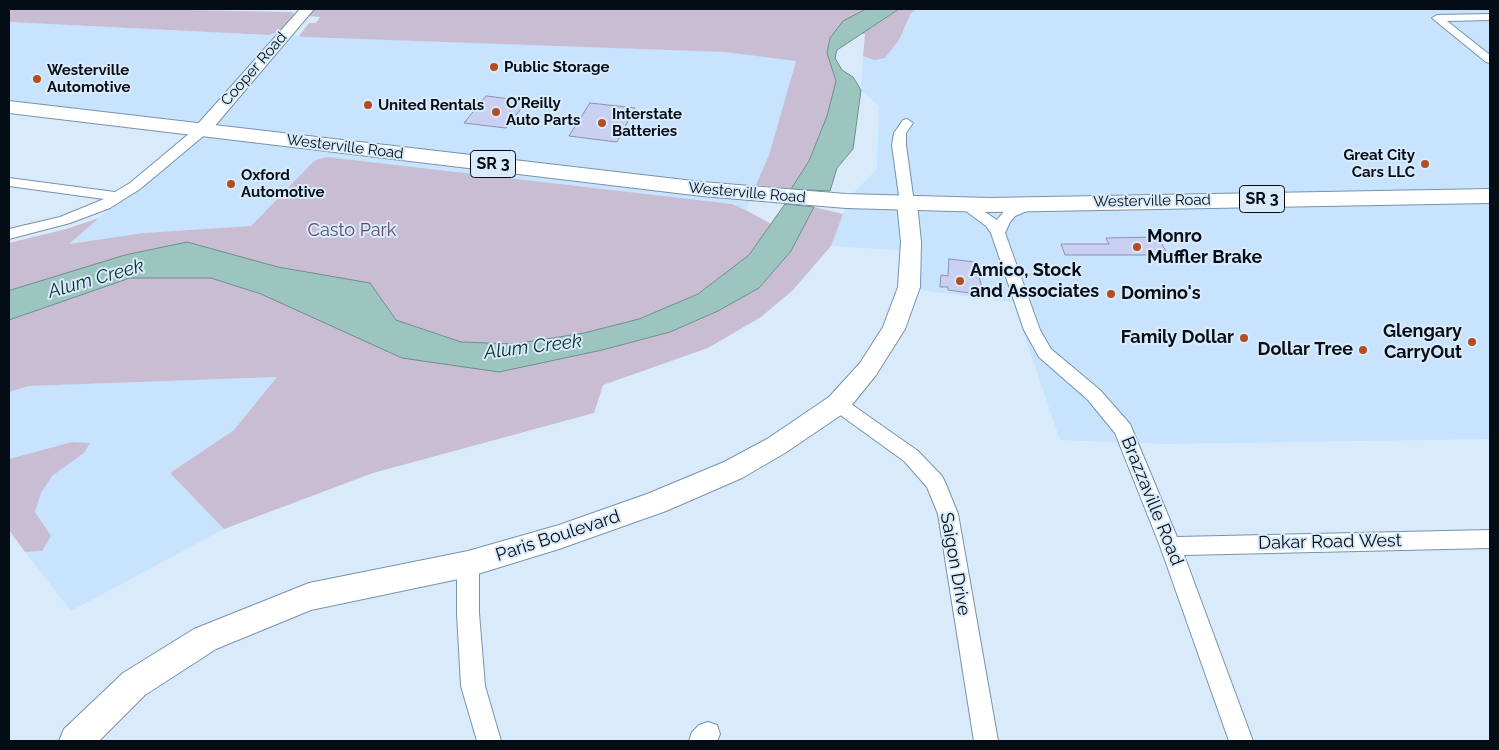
<!DOCTYPE html>
<html>
<head>
<meta charset="utf-8">
<style>
  body { margin:0 }
  #map { position:relative; width:1499px; height:750px; overflow:hidden; background:#d9ebfb; font-family:Raleway,sans-serif }
  canvas { display:block }
  .frame { position:absolute; inset:0; border:10px solid #040d16; pointer-events:none }
</style>
</head>
<body>
<div id="map">
<canvas width="1499" height="750"></canvas>
<div class="frame"></div>
</div>
<script>
const ctx = document.querySelector('canvas').getContext('2d');
ctx.lineJoin = 'round';
function fillPath(path, color) {
  ctx.fillStyle = color;
  ctx.fill(path, 'evenodd');
}
function shape(rows) {
  const path = new Path2D();
  for (const r of rows) {
    path.moveTo(r[0], r[1]);
    for (let i = 2; i < r.length; i += 2) path.lineTo(r[i], r[i + 1]);
  }
  return path;
}
function strokePath(path, color, width, dash) {
  ctx.strokeStyle = color;
  ctx.lineWidth = width;
  ctx.lineCap = dash ? 'butt' : 'round';
  ctx.setLineDash(dash || []);
  ctx.stroke(path);
}
function label(font, color, halo, rows, align = 'center') {
  ctx.font = font + ' Raleway,sans-serif';
  ctx.lineWidth = 4;
  ctx.setLineDash([]);
  ctx.textBaseline = 'middle';
  ctx.strokeStyle = halo;
  ctx.fillStyle = color;
  for (const [text, x, y, turn = 0] of rows) {
    ctx.save();
    ctx.translate(x, y);
    ctx.rotate((+turn || 0) * Math.PI / 180);
    ctx.textAlign = isNaN(turn) ? turn : align;
    if (halo) ctx.strokeText(text, 0, 0);
    ctx.fillText(text, 0, 0);
    ctx.restore();
  }
}
fillPath(shape([
  [917,9,1490,9,1490,439,1162,444,1060,440,1013,302,911,289,913,251,831,246,843,214,853,193,877,169,879,106,861,90,863,56,874,60,899,40,911,13],
  [9,22,267,35,278,32,304,37,724,52,796,61,769,155,746,210,732,204,314,161,251,226,143,233,68,244,200,130,9,108],
  [278,377,234,430,170,473,224,529,71,611,25,552,42,551,35,512,41,493,52,476,84,453,72,442,9,459,9,392,29,386]
]), '#c7e3fe');
fillPath(shape([
  [9,9,129,9,291,12,295,14,278,32,268,35,9,22],
  [313,9,885,9,865,28,871,28,899,9,917,9,911,13,899,40,885,58,874,60,863,56,865,34,832,35,827,53,836,81,827,116,809,161,791,189,756,185,769,155,796,61,724,52,304,37,299,36,309,23,316,23,320,17,306,16],
  [326,157,732,204,746,210,771,224,749,255,698,294,639,319,584,333,514,344,461,342,396,320,376,292,297,270,176,251,9,312,9,243,66,229,99,218,69,244,143,233,251,226,314,161],
  [814,207,843,214,831,246,793,290,761,317,708,348,603,385,594,413,373,473,224,529,170,473,234,430,277,377,29,386,9,392,9,320,130,278,211,278,499,372,602,350,670,332,718,311,759,288,791,251],
  [72,442,90,443,84,453,52,476,41,493,35,512,51,536,42,551,25,552,9,530,9,459]
]), '#c9bdd4');
const water = shape([
  [866,9,899,9,837,50,835,58,842,70,853,77,861,90,853,149,837,168,830,191,791,189,809,161,827,116,836,81,827,53,830,38,843,21,866,9],
  [785,204,814,207,791,251,759,288,718,311,670,332,602,350,499,372,402,358,261,294,211,278,130,278,9,320,9,291,11,290,125,255,187,242,278,267,370,283,396,320,461,342,514,344,584,333,639,319,698,294,749,255,785,204]
]);
fillPath(water, '#9cc5bf');
strokePath(water, '#6e8e8c', 1);
const building = shape([
  [486,96,527,101,506,128,464,123,486,96],
  [590,103,635,108,617,142,569,136,590,103],
  [1158,237,1168,255,1065,255,1061,244,1109,244,1106,238,1158,237],
  [949,259,975,262,984,295,948,290,948,287,940,287,941,275,948,276,949,259]
]);
fillPath(building, '#cad0f0');
strokePath(building, '#8b91b2', 1);
const street = shape([
  [1490,14,1490,20,1447,21,1490,55,1490,63,1486,62,1432,18,1437,15,1490,14],
  [907,119,913,123,906,133,906,145,914,203,912,206,907,207,902,206,900,203,892,145,894,133,903,120,907,119],
  [202,126,208,130,207,133,140,189,110,208,70,223,9,239,9,229,60,217,104,199,9,186,9,178,115,192,130,183,197,127,202,126],
  [1034,199,1039,200,1041,203,1039,206,1015,216,1010,222,1005,233,1040,330,1051,349,1100,390,1130,424,1177,537,1490,530,1490,548,1184,555,1253,741,1229,741,1160,546,1115,433,1088,400,1039,357,1024,330,991,233,986,226,958,205,960,202,970,202,997,220,1005,210,1034,199],
  [838,397,844,399,918,451,942,476,945,482,958,514,998,741,974,741,938,514,927,487,904,461,832,409,829,404,832,399,838,397],
  [468,555,475,557,479,564,479,613,485,686,501,741,477,741,461,686,457,613,457,564,461,557,468,555],
  [708,722,717,725,720,734,717,741,689,741,692,732,699,725,708,722]
]);
const secondary = shape([
  [300,9,314,9,208,134,202,135,196,134,193,130,196,126,300,9],
  [907,197,914,199,917,203,921,242,920,287,905,329,876,375,847,411,785,453,742,478,666,511,559,549,468,577,311,610,216,649,145,695,99,741,59,741,64,729,123,673,194,629,309,583,468,551,559,525,647,494,724,462,767,439,829,397,860,363,883,327,898,287,901,242,897,203,900,199,907,197]
]);
const primary = shape([
  [9,101,702,182,846,194,989,198,1490,189,1490,203,989,212,846,208,702,196,9,113,9,101]
]);
strokePath(street, '#7793ac', 2);
strokePath(secondary, '#7793ac', 2);
strokePath(primary, '#7793ac', 2);
fillPath(street, '#fff');
fillPath(secondary, '#fff');
fillPath(primary, '#fff');
for (const [x, y, r, color] of [
  [494,67,5,"#b34d23"],
  [37,79,5,"#b34d23"],
  [368,105,5,"#b34d23"],
  [496,112,5,"#b34d23"],
  [602,123,5,"#b34d23"],
  [1425,164,5,"#b34d23"],
  [231,184,5,"#b34d23"],
  [1137,247,5,"#b34d23"],
  [960,281,5,"#b34d23"],
  [1111,294,5,"#b34d23"],
  [1244,338,5,"#b34d23"],
  [1472,342,5,"#b34d23"],
  [1363,350,5,"#b34d23"]
]) {
  const dot = new Path2D();
  dot.arc(x, y, r, 0, 2 * Math.PI);
  ctx.fillStyle = color;
  ctx.fill(dot);
  strokePath(dot, '#d9ebfb', 2);
}
label('bold 15px', '#040d16', '#d9ebfb', [
  ["Public Storage",504,67],
  ["Westerville",47,70],
  ["Automotive",47,87],
  ["O'Reilly",506,103],
  ["Auto Parts",506,120],
  ["United Rentals",378,105],
  ["Interstate",612,114],
  ["Batteries",612,131],
  ["Great City",1415,155,"right"],
  ["Cars LLC",1415,172,"right"],
  ["Oxford",241,175],
  ["Automotive",241,192]
], 'left');
label('15px', '#040d16', '#d9ebfb', [
  ["Cooper Road",254,69,-49],
  ["Westerville Road",345,147,7],
  ["Westerville Road",747,193,5],
  ["Westerville Road",1152,201,-1]
]);
for (const [x, y, w] of [
  [493,164,45],
  [1262,199,45]
]) {
  const box = new Path2D();
  box.roundRect(x - w / 2, y - 13.5, w, 27, 4);
  ctx.fillStyle = '#d9ebfb';
  ctx.fill(box);
  strokePath(box, '#040d16', 1);
}
label('bold 16px', '#040d16', null, [
  ["SR 3",493,164],
  ["SR 3",1262,199]
]);
label('18px', '#5f4873', '#d9ebfb', [
  ["Casto Park",352,231]
]);
label('bold 18px', '#040d16', '#d9ebfb', [
  ["Monro",1147,237],
  ["Muffler Brake",1147,258],
  ["Amico, Stock",970,271],
  ["and Associates",970,292],
  ["Domino's",1121,294],
  ["Glengary",1462,332,"right"],
  ["CarryOut",1462,353,"right"],
  ["Family Dollar",1234,338,"right"],
  ["Dollar Tree",1353,350,"right"]
], 'left');
label('18px', '#040d16', '#d9ebfb', [
  ["Brazzaville Road",1152,501,68],
  ["Paris Boulevard",558,536,-18],
  ["Dakar Road West",1330,542,-1],
  ["Saigon Drive",955,564,80]
]);
label('italic 19px', '#07302b', '#d9ebfb', [
  ["Alum Creek",96,279,-16],
  ["Alum Creek",533,347,-7]
]);
</script>
</body>
</html>
